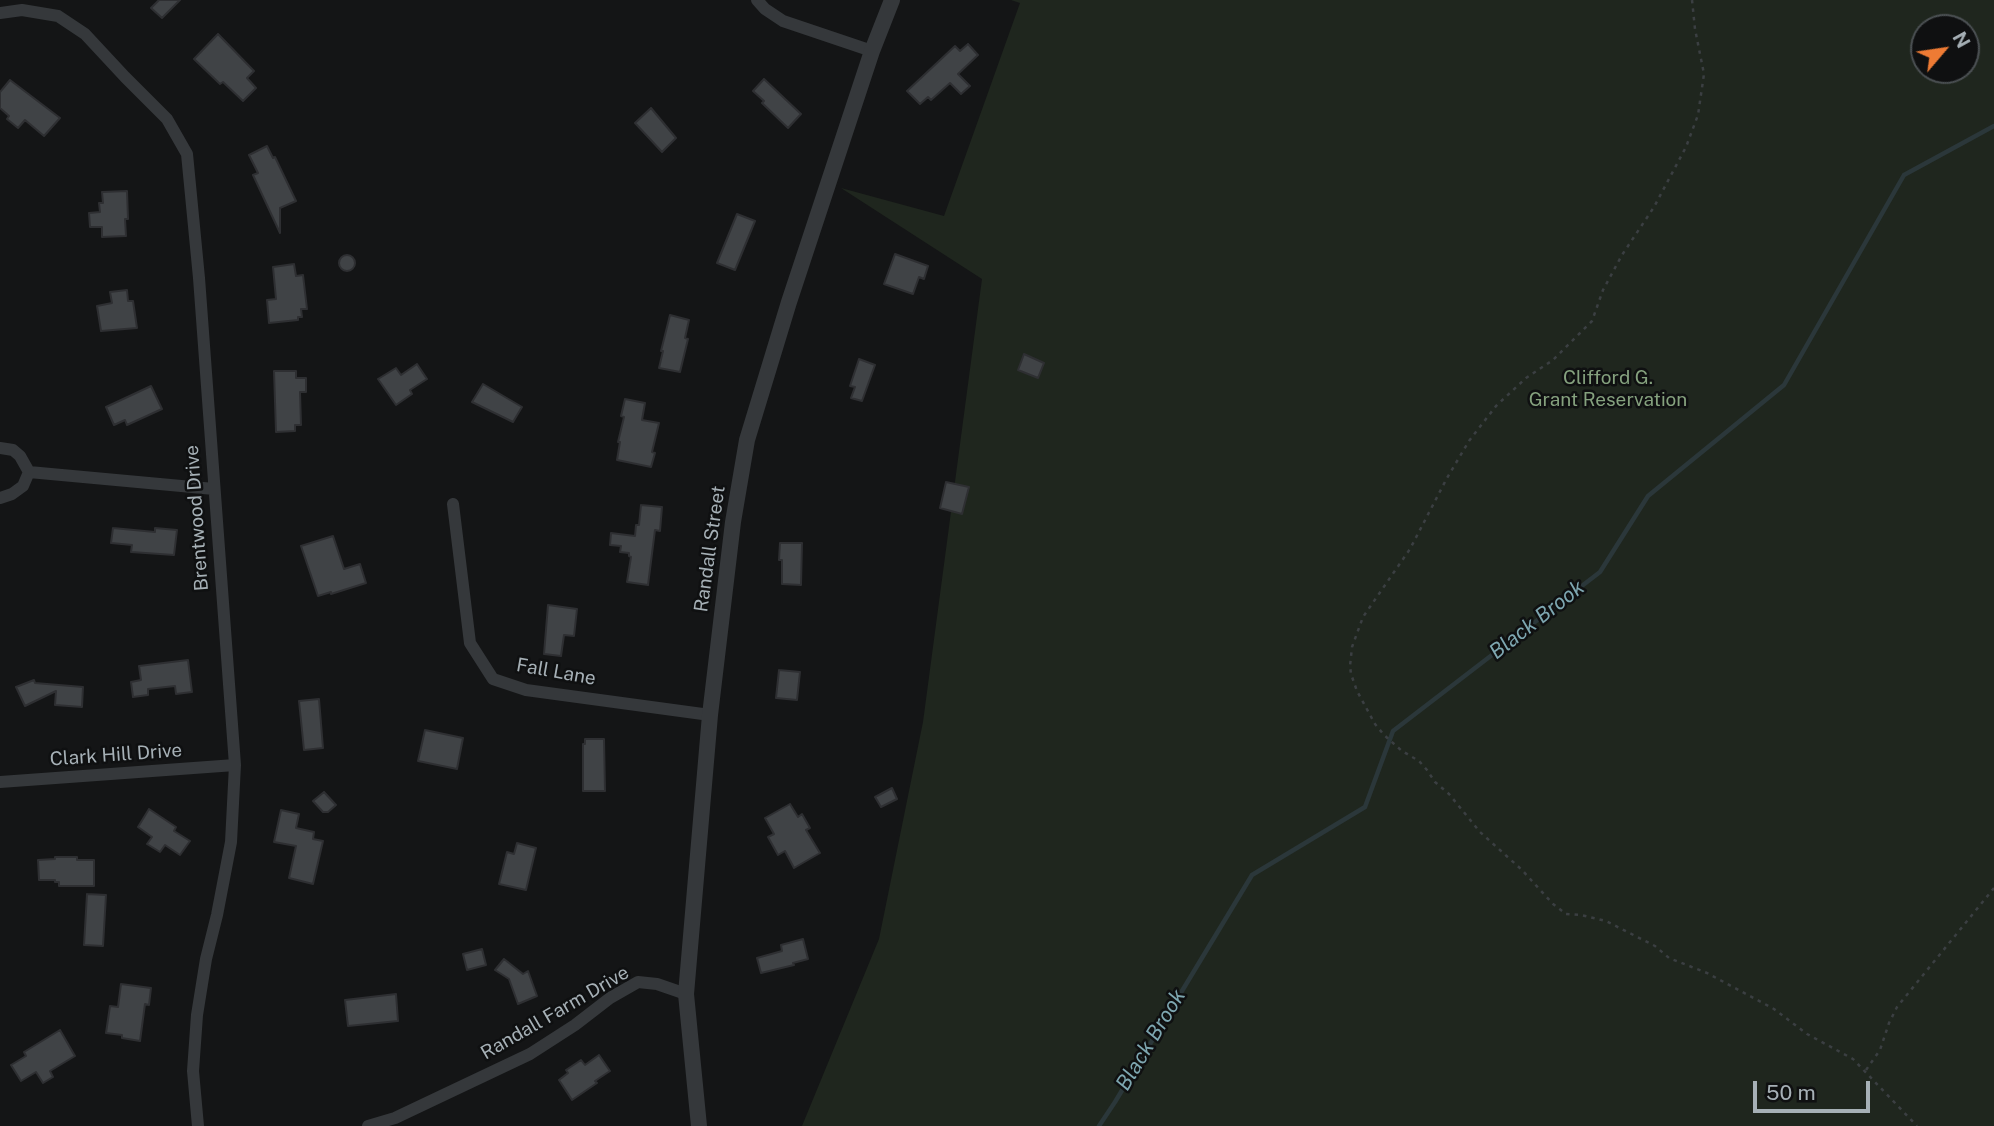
<!DOCTYPE html>
<html>
<head>
<meta charset="utf-8">
<style>
  body { margin:0 }
  #map { position:relative; width:1994px; height:1126px; overflow:hidden; background:#141516; font-family:"Public Sans",sans-serif }
  canvas { display:block }
  .north { position:absolute; left:1910px; top:14px; width:70px; height:70px; box-sizing:border-box; background:#0f1011; border:2px solid #4b5053; border-radius:50%; rotate:61deg; font-size:19px; font-weight:700; line-height:28px; text-align:center; color:#a6b0b6 }
  .north::after { content:''; display:block; margin:auto; width:24px; height:32px; background:#ee7b34; clip-path:polygon(50% 0,100% 100%,50% 72%,0 100%) }
  .scale { position:absolute; left:1753px; top:1081px; width:117px; height:32px; box-sizing:border-box; border:4px solid #a6b0b6; border-top:0; padding-left:9px; font-size:21px; line-height:24px; white-space:nowrap; color:#a6b0b6; -webkit-text-stroke:5px #0f1011; paint-order:stroke }
</style>
</head>
<body>
<div id="map">
<canvas width="1994" height="1126"></canvas>
<div class="north">N</div>
<div class="scale">50 m</div>
</div>
<script>
const ctx = document.querySelector('canvas').getContext('2d');
ctx.lineJoin = 'round';
function fillPath(path, color) {
  ctx.fillStyle = color;
  ctx.fill(path, 'evenodd');
}
function shape(rows) {
  const path = new Path2D();
  for (const r of rows) {
    if (r.length === 3) {
      path.moveTo(r[0] + r[2], r[1]);
      path.arc(r[0], r[1], r[2], 0, 2 * Math.PI);
      continue;
    }
    path.moveTo(r[0], r[1]);
    for (let i = 2; i < r.length; i += 2) path.lineTo(r[i], r[i + 1]);
  }
  return path;
}
function strokePath(path, color, width, dash) {
  ctx.strokeStyle = color;
  ctx.lineWidth = width;
  ctx.lineCap = dash ? 'butt' : 'round';
  ctx.setLineDash(dash || []);
  ctx.stroke(path);
}
function label(font, color, halo, rows, align = 'center') {
  ctx.font = font + ' "Public Sans",sans-serif';
  ctx.lineWidth = 5;
  ctx.setLineDash([]);
  ctx.textBaseline = 'middle';
  ctx.strokeStyle = halo;
  ctx.fillStyle = color;
  for (const [text, x, y, turn = 0] of rows) {
    ctx.save();
    ctx.translate(x, y);
    ctx.rotate((+turn || 0) * Math.PI / 180);
    ctx.textAlign = isNaN(turn) ? turn : align;
    if (halo) ctx.strokeText(text, 0, 0);
    ctx.fillText(text, 0, 0);
    ctx.restore();
  }
}
fillPath(shape([
  [1011,0,1994,0,1994,1126,802,1126,879,939,923,722,982,279,841,188,944,216,1020,3],
  [1924,28,1966,28,1966,70,1924,70]
]), '#1f261e');
strokePath(shape([
  [1099,1126,1115,1102,1252,875,1365,807,1393,731,1600,572,1648,496,1784,385,1904,175,1994,126]
]), '#2b373a', 4.5);
const building = shape([
  [159,0,180,0,162,18,151,8,159,0],
  [218,34,254,71,247,78,256,88,243,101,223,82,220,84,194,59,218,34],
  [968,44,978,55,958,74,970,86,961,94,950,83,931,100,928,97,920,104,907,91,955,46,960,51,968,44],
  [764,79,801,114,788,128,762,103,764,101,753,91,764,79],
  [10,80,60,118,44,136,25,120,18,128,7,119,9,116,0,108,0,92,10,80],
  [651,108,676,138,662,152,635,123,651,108],
  [267,146,273,158,275,157,296,201,280,208,280,233,253,175,258,173,249,155,267,146],
  [127,191,128,219,125,219,126,236,102,237,102,227,90,227,89,213,100,212,99,203,103,203,102,192,127,191],
  [737,214,755,221,735,270,717,263,737,214],
  [895,254,928,266,924,279,919,277,913,294,884,284,895,254],
  [347,263,8],
  [294,264,296,276,303,275,307,309,301,309,302,317,298,317,298,320,269,323,267,300,276,299,273,267,294,264],
  [127,290,128,301,133,301,137,328,101,331,97,306,112,303,110,292,127,290],
  [670,315,689,320,685,338,688,339,680,372,659,368,663,351,661,351,670,315],
  [1024,354,1044,363,1038,378,1018,370,1024,354],
  [859,359,875,365,862,401,851,398,855,387,850,386,859,359],
  [417,364,427,379,410,390,412,394,396,405,378,379,396,368,401,375,417,364],
  [274,371,296,371,296,378,306,378,306,392,300,392,301,425,295,425,295,431,276,432,274,371],
  [483,384,522,407,513,422,472,402,483,384],
  [151,386,162,409,127,425,125,420,114,425,106,407,151,386],
  [625,399,645,403,642,420,659,423,652,452,655,453,651,467,617,460,620,442,618,442,624,417,621,416,625,399],
  [946,482,969,487,962,514,940,508,946,482],
  [641,505,662,507,660,531,655,530,648,585,627,582,631,557,629,556,629,553,620,552,621,546,610,545,611,533,635,536,636,525,639,525,641,505],
  [113,528,155,532,155,528,177,530,174,555,131,552,132,545,111,543,113,528],
  [333,536,344,569,360,564,366,583,331,594,331,592,318,596,301,546,333,536],
  [780,543,802,543,801,585,782,584,782,560,779,560,780,543],
  [548,605,577,609,574,636,564,635,561,656,544,654,548,605],
  [188,660,192,692,176,694,175,686,148,689,148,695,133,697,131,682,141,680,139,666,188,660],
  [779,670,800,672,797,700,776,698,779,670],
  [34,680,35,683,83,687,82,707,55,705,56,691,25,706,16,687,34,680],
  [319,699,323,748,304,750,299,701,319,699],
  [425,730,463,738,457,769,418,761,425,730],
  [585,739,604,739,605,791,583,791,583,744,585,744,585,739],
  [892,788,897,799,881,807,875,797,892,788],
  [324,792,336,805,328,812,323,812,313,801,324,792],
  [790,804,798,817,802,814,810,828,806,830,820,853,794,868,785,851,778,855,768,837,774,834,765,818,790,804],
  [149,809,176,827,174,831,190,841,180,855,165,845,160,852,147,844,152,837,138,827,149,809],
  [281,810,299,814,296,828,314,832,313,839,323,841,313,884,289,878,296,846,274,842,281,810],
  [517,843,536,848,526,890,499,884,507,852,514,854,517,843],
  [55,857,77,857,77,860,94,860,94,886,59,886,59,882,55,882,55,880,39,880,38,860,55,859,55,857],
  [87,894,106,895,103,946,84,945,87,894],
  [803,939,808,959,793,963,794,965,761,973,757,958,782,951,781,945,803,939],
  [482,949,486,965,467,970,463,954,482,949],
  [504,959,523,974,528,971,537,996,518,1004,509,979,495,970,504,959],
  [121,984,151,988,149,1005,145,1004,140,1041,122,1038,122,1035,106,1033,110,1006,118,1007,121,984],
  [396,994,398,1021,348,1026,345,1000,396,994],
  [60,1030,75,1056,50,1071,53,1077,43,1083,36,1072,21,1081,11,1065,26,1056,24,1052,60,1030],
  [599,1055,610,1071,595,1081,597,1083,572,1100,559,1080,568,1073,566,1070,581,1060,585,1065,599,1055]
]);
fillPath(building, '#404346');
strokePath(building, '#2e2f32', 2);
strokePath(shape([
  [1692,0,1695,29,1704,74,1698,115,1686,147,1654,207,1622,255,1603,290,1592,321,1553,360,1526,378,1496,406,1469,441,1447,478,1410,549,1363,617,1352,647,1350,666,1351,674,1357,691,1375,724,1384,735,1402,751,1419,761,1427,770,1435,782,1449,794,1480,832,1522,870,1553,904,1566,914,1581,915,1606,921,1655,946,1669,958,1707,973,1774,1009,1807,1034,1853,1059,1917,1126],
  [1866,1070,1880,1050,1889,1023,1897,1007,1994,888]
]), '#3b3f42', 2.5, [3.5, 5]);
strokePath(shape([
  [757,0,765,9,783,21,872,51],
  [0,13,22,10,58,16,85,34,125,77,167,119,187,154,199,278,235,765,231,842,217,915,206,959,197,1015,193,1071,198,1126],
  [0,448,13,450,20,456,29,472,23,486,12,494,0,498],
  [29,472,214,489],
  [453,504,470,643,493,679,526,690,710,715],
  [0,782,235,765],
  [368,1126,395,1118,530,1054,575,1025,610,998,638,982,657,984,686,994]
]), '#35383b', 12);
strokePath(shape([
  [699,1126,686,994,710,715,733,522,747,440,789,302,872,51,892,0]
]), '#35383b', 16);
label('19px', '#85a17e', '#0f1011', [
  ["Clifford G.",1608,378],
  ["Grant Reservation",1608,400]
]);
label('19px', '#a6b0b6', '#0f1011', [
  ["Brentwood Drive",197,518,-94],
  ["Randall Street",710,549,-82],
  ["Fall Lane",556,672,10],
  ["Clark Hill Drive",116,755,-4],
  ["Randall Farm Drive",555,1013,-30]
]);
label('italic 21px', '#7ea7b1', '#0f1011', [
  ["Black Brook",1537,620,-38],
  ["Black Brook",1151,1040,-59]
]);
</script>
</body>
</html>
